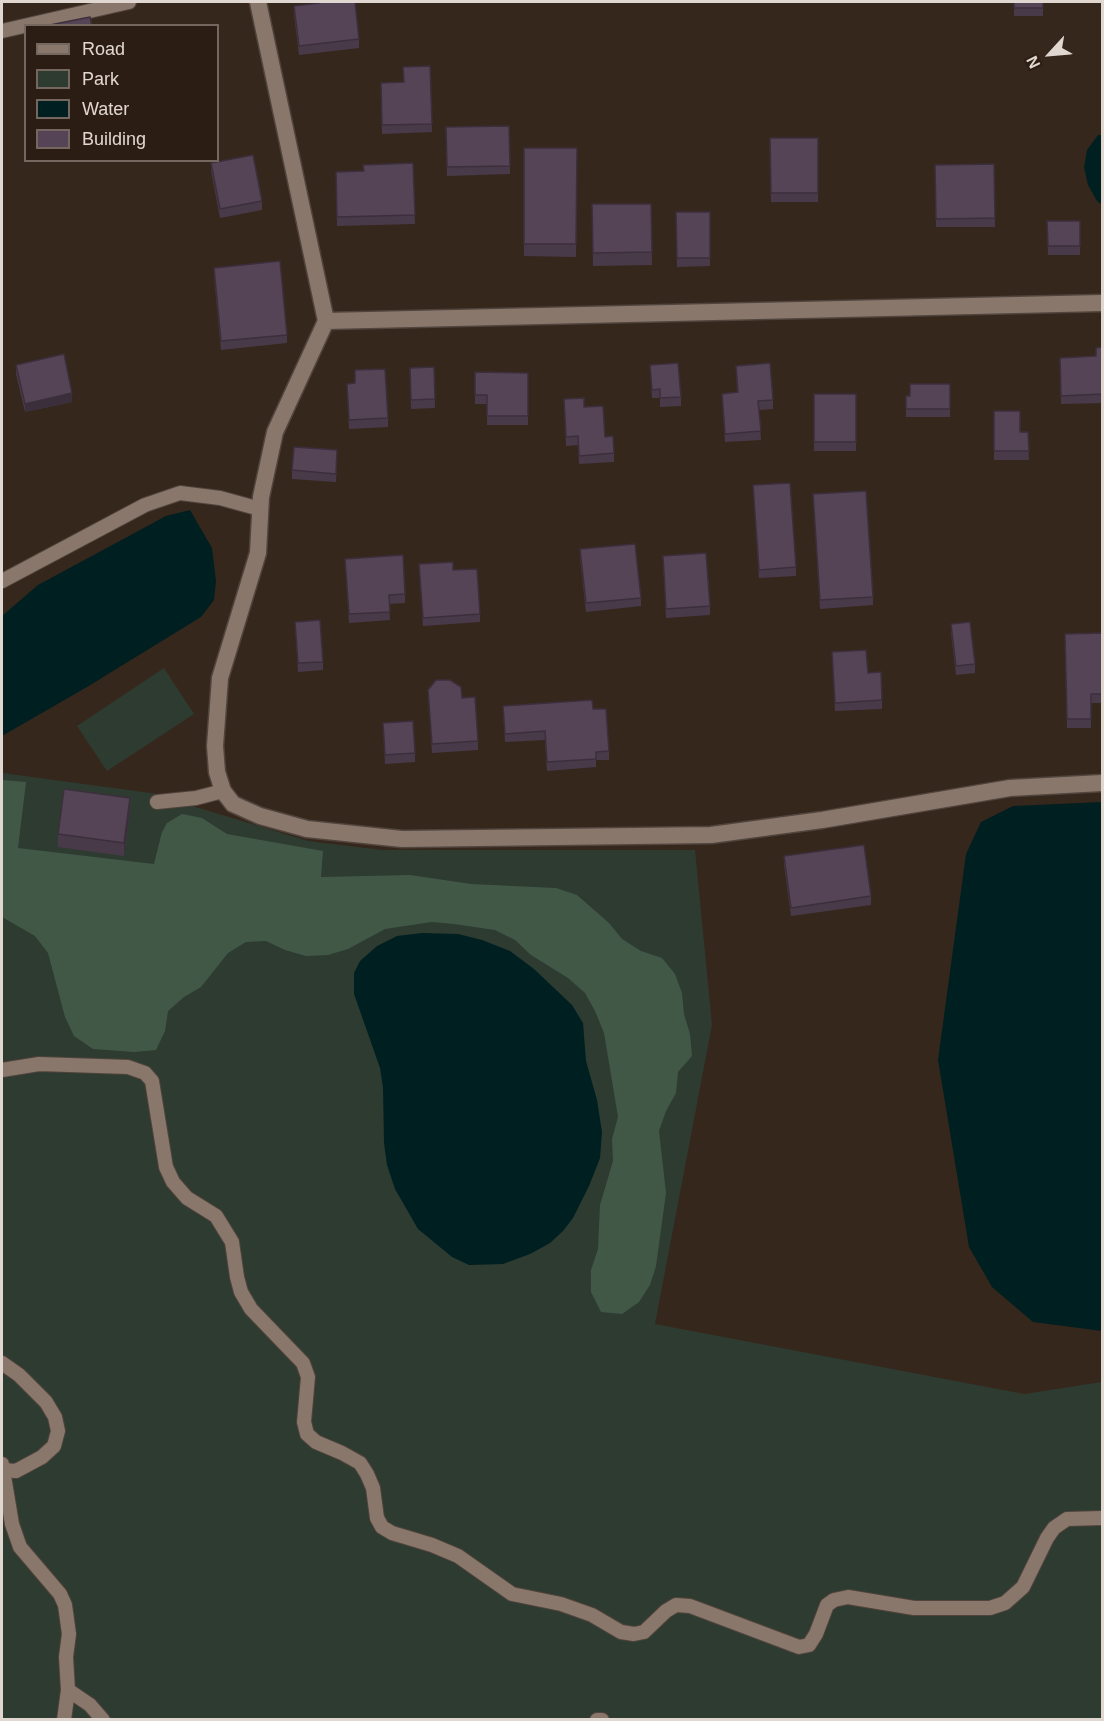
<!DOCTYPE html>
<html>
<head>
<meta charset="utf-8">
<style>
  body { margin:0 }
  #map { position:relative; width:1104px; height:1721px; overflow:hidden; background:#36271d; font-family:Helvetica,sans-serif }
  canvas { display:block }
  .frame { position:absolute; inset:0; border:3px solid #e1d7d1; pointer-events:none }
  .legend { position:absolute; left:24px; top:24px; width:195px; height:138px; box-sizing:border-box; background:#2c1d14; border:2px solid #746760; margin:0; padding:8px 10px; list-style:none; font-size:18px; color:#e1d7d1 }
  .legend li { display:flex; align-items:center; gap:12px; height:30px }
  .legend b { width:30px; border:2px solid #746760 }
  .north { position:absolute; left:1020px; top:24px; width:60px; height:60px; -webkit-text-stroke:4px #2c1d14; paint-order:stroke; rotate:244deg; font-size:16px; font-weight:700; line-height:24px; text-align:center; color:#e1d7d1 }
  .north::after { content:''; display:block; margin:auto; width:21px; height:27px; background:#e1d7d1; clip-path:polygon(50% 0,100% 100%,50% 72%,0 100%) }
</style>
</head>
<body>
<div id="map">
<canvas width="1104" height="1721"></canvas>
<div class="frame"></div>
<ul class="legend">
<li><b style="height:8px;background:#89776b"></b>Road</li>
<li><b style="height:16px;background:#2e3b31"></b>Park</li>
<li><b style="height:16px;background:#001f20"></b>Water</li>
<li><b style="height:16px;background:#554356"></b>Building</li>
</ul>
<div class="north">N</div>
</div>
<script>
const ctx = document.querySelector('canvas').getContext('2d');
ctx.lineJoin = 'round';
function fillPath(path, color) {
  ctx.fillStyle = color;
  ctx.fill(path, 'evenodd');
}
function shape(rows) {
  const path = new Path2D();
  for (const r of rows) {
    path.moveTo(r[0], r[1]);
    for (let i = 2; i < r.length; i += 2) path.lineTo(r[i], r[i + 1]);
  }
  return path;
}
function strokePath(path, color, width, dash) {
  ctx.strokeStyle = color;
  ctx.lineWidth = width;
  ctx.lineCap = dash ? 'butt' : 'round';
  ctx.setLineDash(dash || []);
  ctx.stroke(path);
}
fillPath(shape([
  [164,668,194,714,107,771,77,726],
  [2,773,158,794,156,807,186,804,308,841,382,850,695,850,712,1025,655,1324,1024,1394,1102,1382,1102,1719,2,1720]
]), '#2e3b31');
fillPath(shape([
  [2,780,26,782,18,848,154,864,162,832,167,823,182,814,202,818,227,834,323,851,321,877,410,875,471,884,556,888,577,895,609,923,622,939,641,951,662,958,675,974,682,993,684,1014,690,1034,692,1056,678,1072,676,1093,666,1111,659,1131,666,1193,656,1266,650,1285,639,1302,622,1314,601,1312,591,1292,591,1270,598,1249,600,1205,613,1161,612,1139,618,1117,604,1033,595,1011,585,993,568,978,531,955,515,940,495,930,454,924,432,922,385,929,348,949,328,955,306,956,285,950,266,941,246,942,228,953,201,987,184,997,168,1011,165,1031,156,1050,134,1052,93,1049,74,1036,65,1017,48,953,35,936,2,917]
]), '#425847');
fillPath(shape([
  [1098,135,1102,135,1102,205,1097,201,1088,185,1084,167,1087,150],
  [190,510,212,548,216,581,214,600,201,617,87,687,2,736,2,616,38,585,166,516],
  [1102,802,1102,1331,1033,1322,992,1287,969,1247,938,1060,966,854,981,822,1013,806],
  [422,933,458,934,482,940,510,951,534,969,572,1005,583,1023,586,1061,597,1100,602,1132,600,1158,589,1186,573,1218,563,1231,550,1243,530,1254,503,1264,469,1265,452,1257,418,1229,395,1189,387,1165,384,1143,383,1088,380,1068,354,994,354,973,360,961,377,946,397,936]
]), '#001f20');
const service = shape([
  [2,31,129,2],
  [2,581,145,505,180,493,220,498,260,509],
  [157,802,196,798,223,791],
  [2,1070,39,1064,128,1067,145,1073,152,1081,166,1167,173,1182,187,1198,216,1216,232,1242,237,1277,241,1292,251,1309,303,1363,308,1377,304,1422,307,1434,316,1442,342,1453,360,1463,367,1474,373,1488,377,1518,382,1527,392,1533,432,1545,458,1556,512,1594,561,1604,592,1615,621,1632,634,1634,644,1632,666,1611,676,1605,690,1606,799,1647,809,1645,816,1634,827,1605,834,1600,848,1597,914,1608,990,1608,1005,1603,1023,1587,1047,1538,1054,1528,1067,1519,1102,1518],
  [2,1363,19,1375,46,1402,55,1417,58,1431,54,1446,42,1457,16,1471,3,1470],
  [2,1464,12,1524,20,1547,60,1594,65,1605,69,1634,66,1657,68,1690,64,1720],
  [68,1690,90,1705,103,1720],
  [597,1720,602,1720]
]);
const minor = shape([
  [258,2,326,321,275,432,261,497,258,553,220,678,215,746,217,772,223,791,233,804,260,816,307,829,402,839,711,835,822,820,1010,788,1102,783],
  [326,321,1102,303]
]);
strokePath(service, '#50443c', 16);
strokePath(minor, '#50443c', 19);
strokePath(service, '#89776b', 14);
strokePath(minor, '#89776b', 16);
fillPath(shape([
  [318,2,355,2,359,39,359,48,299,55,294,15,294,6,318,3],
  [1014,2,1043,2,1043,16,1014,16],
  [430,66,432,132,382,134,381,83,404,82],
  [509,126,510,174,447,176,446,127],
  [770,138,818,138,818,202,771,202],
  [524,148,577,148,576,257,524,256],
  [211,163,262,201,262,210,220,218,211,171],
  [413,163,415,224,337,226,336,172,363,171],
  [994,164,995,227,936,227,935,165],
  [592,204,651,204,652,265,593,266],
  [676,212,710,212,710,266,677,267],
  [1047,221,1080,221,1080,255,1048,255],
  [214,268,287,335,287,343,221,350,214,277],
  [1102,347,1102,403,1061,404,1060,358,1096,356],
  [16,365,72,402,25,412,16,374],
  [650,365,681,397,681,406,660,407,660,398,652,398],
  [736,366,773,400,773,409,759,410,761,440,725,442,722,394,737,393],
  [434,367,435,408,411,409,410,368],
  [475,372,528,373,528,425,487,425,487,404,475,404],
  [347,384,388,418,388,427,349,429],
  [950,384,950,417,906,417,906,396,910,396],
  [814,394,856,394,856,451,814,451],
  [564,399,584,407,605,437,614,453,614,462,579,464,578,445,566,446],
  [994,411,1020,432,1028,432,1029,460,994,460],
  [337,459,336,482,292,479,292,470],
  [753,485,796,567,796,576,759,578],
  [813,494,873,597,873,605,820,609],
  [580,549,641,598,641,606,586,612,580,558],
  [663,556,710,606,710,615,666,618],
  [345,559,405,594,405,603,389,604,390,620,349,623],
  [419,564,453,570,480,614,480,622,423,626],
  [295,622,323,662,323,670,298,672],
  [951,624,975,664,975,673,956,675,951,633],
  [1102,633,1102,703,1091,703,1091,728,1067,728,1065,634],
  [832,652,868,673,882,700,882,709,835,711],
  [428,690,478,741,478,750,432,753],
  [503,706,593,709,609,751,609,760,596,760,596,767,547,771,545,740,505,742],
  [383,723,415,753,415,762,385,764],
  [130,811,124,856,58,847,58,834],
  [784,856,871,896,871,905,791,916,784,865]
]), '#493a4a');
fillPath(shape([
  [72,393,72,402,25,412,25,404],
  [130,798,130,811,124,856,124,843]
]), '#3c2f3c');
const building = shape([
  [319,2,355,2,359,39,299,46,294,6,319,3,319,2],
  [1014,2,1043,2,1043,8,1014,8,1014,2],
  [90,17,92,26,50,26,50,25,90,17],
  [430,66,432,124,382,125,381,83,404,82,403,67,430,66],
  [509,126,510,166,447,167,446,127,509,126],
  [770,138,818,138,818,193,771,193,770,138],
  [524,148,577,148,576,244,524,244,524,148],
  [253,155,262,201,220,209,211,163,253,155],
  [413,163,415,215,337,217,336,172,364,171,363,165,413,163],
  [994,164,995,218,936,219,935,165,994,164],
  [592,204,651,204,652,252,593,253,592,204],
  [676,212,710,212,710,258,677,258,676,212],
  [1047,221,1080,221,1080,246,1048,246,1047,221],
  [280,261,287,335,221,341,214,268,280,261],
  [1102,347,1102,394,1061,396,1060,358,1096,356,1096,348,1102,347],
  [64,354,72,393,25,404,16,365,64,354],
  [678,363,681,397,660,398,660,389,652,390,650,365,678,363],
  [770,363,773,400,758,401,761,431,725,434,722,394,738,392,736,366,770,363],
  [434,367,435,399,411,400,410,368,434,367],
  [385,369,388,418,349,420,347,384,355,383,355,370,385,369],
  [475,372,528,373,528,416,487,416,487,395,475,395,475,372],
  [910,384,950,384,950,409,906,409,906,396,910,396,910,384],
  [814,394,856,394,856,442,814,442,814,394],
  [584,398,584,407,603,406,605,437,613,436,614,453,579,456,578,436,566,437,564,399,584,398],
  [994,411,1020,411,1020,432,1028,432,1029,451,994,451,994,411],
  [294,447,337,450,336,474,292,470,294,447],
  [790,483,796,567,759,570,753,485,790,483],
  [866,491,873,597,820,600,813,494,866,491],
  [635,544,641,598,586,603,580,549,635,544],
  [706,553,710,606,666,609,663,556,706,553],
  [403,555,405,594,389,595,390,612,349,614,345,559,403,555],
  [453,562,453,570,477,569,480,614,423,618,419,564,453,562],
  [320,620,323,662,298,663,295,622,320,620],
  [970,622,975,664,956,666,951,624,970,622],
  [1102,633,1102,694,1091,694,1091,719,1067,719,1065,634,1102,633],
  [866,650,868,673,881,672,882,700,835,703,832,652,866,650],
  [436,680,450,680,461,687,462,698,475,697,478,741,432,744,428,690,436,680],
  [592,700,593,709,606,709,609,751,596,752,596,759,547,762,545,731,505,734,503,706,592,700],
  [413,721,415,753,385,755,383,723,413,721],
  [64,789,130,798,124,843,58,834,64,789],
  [864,845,871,896,791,908,784,856,864,845]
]);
fillPath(building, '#554356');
strokePath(building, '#3c2f3c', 1.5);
</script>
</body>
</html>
